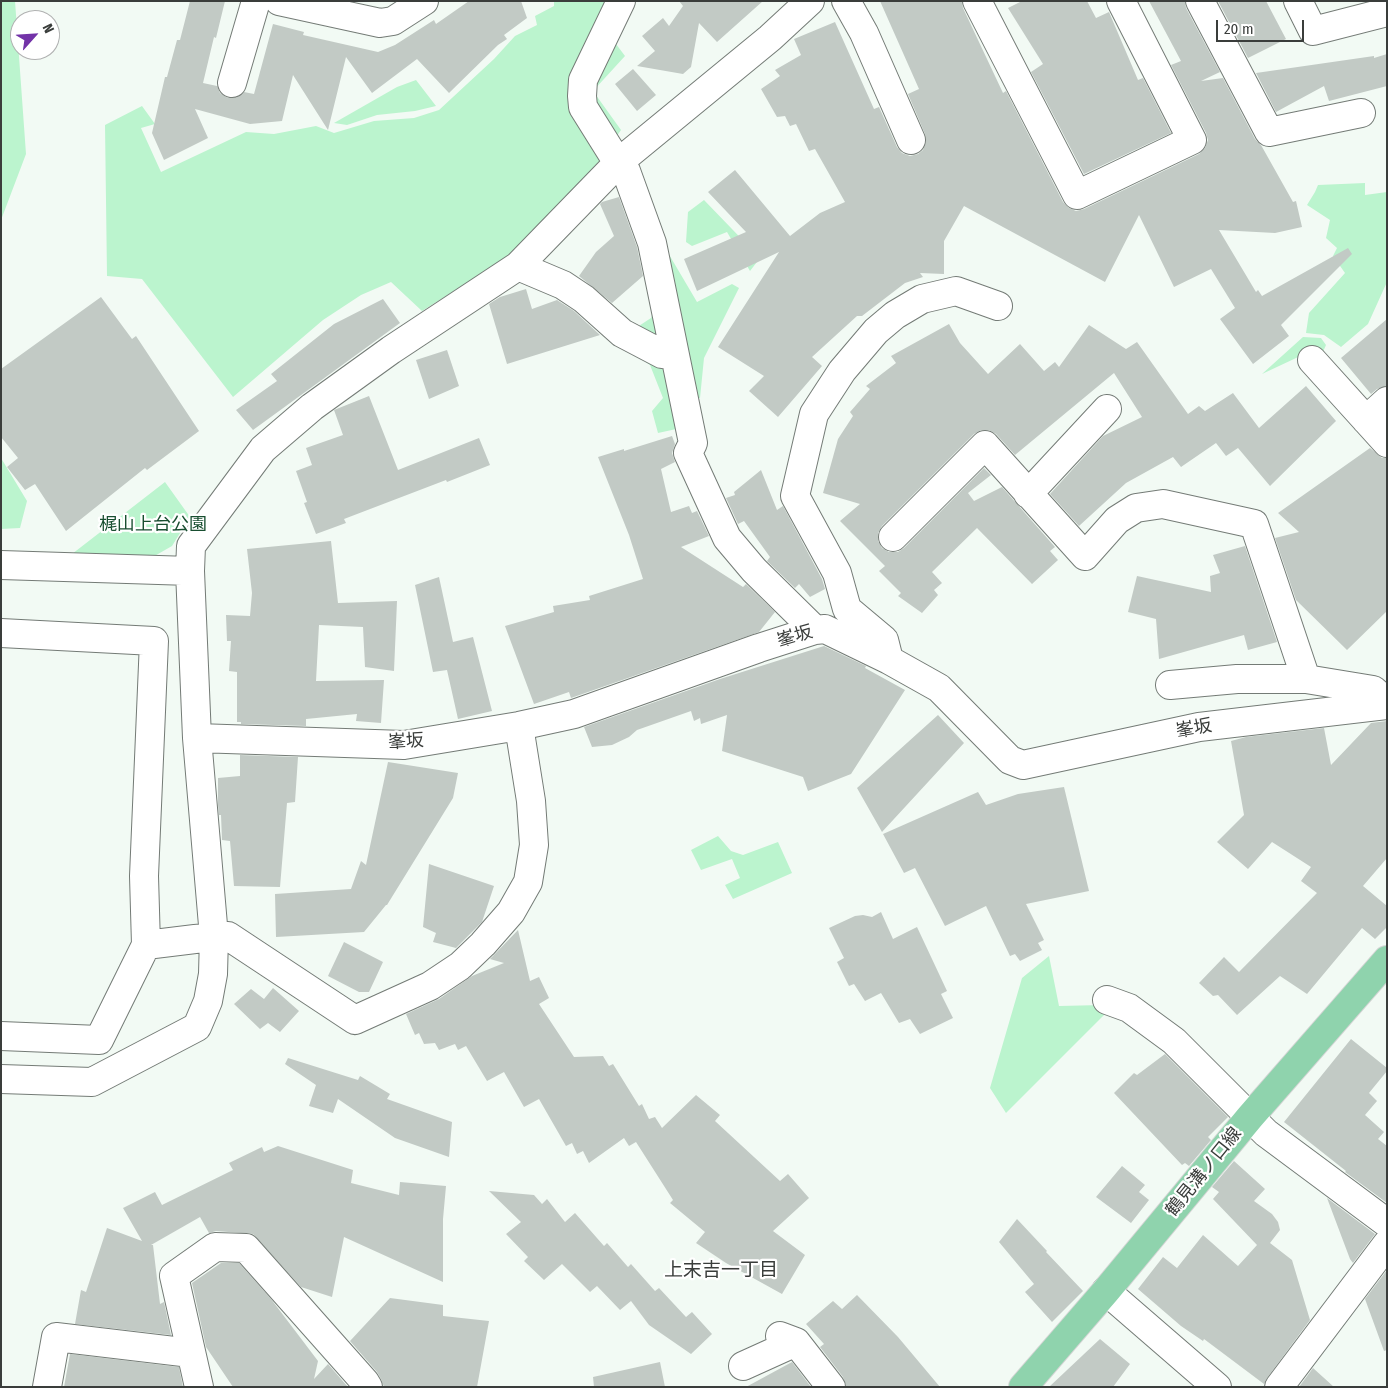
<!DOCTYPE html>
<html>
<head>
<meta charset="utf-8">
<style>
  body { margin:0 }
  #map { position:relative; width:1388px; height:1388px; overflow:hidden; background:#f2faf4; font-family:"Fira Sans Condensed",sans-serif }
  canvas { display:block }
  .frame { position:absolute; inset:0; border:2px solid #3a3d3b; pointer-events:none }
  .north { position:absolute; left:10px; top:10px; width:50px; height:50px; box-sizing:border-box; background:#fff; border:1px solid #b0b1b1; border-radius:50%; rotate:64deg; font-size:14px; font-weight:700; line-height:20px; text-align:center; color:#3a3d3b }
  .north::after { content:''; display:block; margin:auto; width:18px; height:22px; background:#7333a8; clip-path:polygon(50% 0,100% 100%,50% 72%,0 100%) }
  .scale { position:absolute; left:1216px; top:20px; width:88px; height:22px; box-sizing:border-box; border:2px solid #3a3d3b; border-top:0; padding-left:6px; font-size:15px; line-height:18px; white-space:nowrap; color:#3a3d3b; -webkit-text-stroke:4px #fff; paint-order:stroke }
</style>
</head>
<body>
<div id="map">
<canvas width="1388" height="1388"></canvas>
<div class="frame"></div>
<div class="north">N</div>
<div class="scale">20 m</div>
</div>
<script>
const ctx = document.querySelector('canvas').getContext('2d');
ctx.lineJoin = 'round';
function fillPath(path, color) {
  ctx.fillStyle = color;
  ctx.fill(path, 'evenodd');
}
function shape(rows) {
  const path = new Path2D();
  for (const r of rows) {
    path.moveTo(r[0], r[1]);
    for (let i = 2; i < r.length; i += 2) path.lineTo(r[i], r[i + 1]);
  }
  return path;
}
function strokePath(path, color, width, dash) {
  ctx.strokeStyle = color;
  ctx.lineWidth = width;
  ctx.lineCap = dash ? 'butt' : 'round';
  ctx.setLineDash(dash || []);
  ctx.stroke(path);
}
function label(font, color, halo, rows, align = 'center') {
  ctx.font = font + ' "Fira Sans Condensed","Noto Sans JP",sans-serif';
  ctx.lineWidth = 4.5;
  ctx.setLineDash([]);
  ctx.textBaseline = 'middle';
  ctx.strokeStyle = halo;
  ctx.fillStyle = color;
  for (const [text, x, y, turn = 0] of rows) {
    ctx.save();
    ctx.translate(x, y);
    ctx.rotate((+turn || 0) * Math.PI / 180);
    ctx.textAlign = isNaN(turn) ? turn : align;
    if (halo) ctx.strokeText(text, 0, 0);
    ctx.fillText(text, 0, 0);
    ctx.restore();
  }
}
fillPath(shape([
  [1,1,15,1,26,154,1,220],
  [554,1,626,1,613,40,625,56,593,91,621,130,575,197,532,242,422,311,391,282,361,295,323,320,233,397,142,279,107,276,105,125,142,106,155,124,141,128,161,172,246,132,274,134,316,126,334,133,374,121,414,118,439,110,494,59,515,36,537,25,535,16,554,6],
  [416,80,436,106,415,111,377,115,347,125,334,123,397,87],
  [1365,183,1365,195,1387,192,1387,282,1368,324,1341,347,1324,335,1306,333,1309,313,1345,273,1333,256,1337,248,1326,238,1330,220,1307,205,1315,192,1318,185],
  [704,200,760,258,750,271,727,232,692,246,686,242,688,212],
  [664,246,697,302,732,284,739,288,704,358,700,398,675,401,681,428,658,433,652,411,663,398,650,365,616,341,651,318,655,307],
  [1303,337,1321,338,1326,345,1322,354,1311,351,1262,374],
  [1,458,27,501,20,528,1,529],
  [165,482,190,517,172,546,151,558,72,554],
  [718,836,731,851,743,855,778,842,792,873,733,899,725,885,740,878,732,859,701,870,691,850],
  [1049,956,1059,1006,1102,1005,1107,1012,1006,1113,990,1088,1022,978]
]), '#bbf4ce');
fillPath(shape([
  [190,1,225,1,216,38,214,37,203,83,217,86,220,93,228,98,236,98,244,92,254,94,273,24,304,32,303,35,378,52,395,45,434,20,436,24,469,1,521,1,527,18,504,35,507,39,498,45,449,93,417,59,372,93,346,57,328,130,293,75,282,121,250,124,195,109,208,138,164,160,152,133,165,77,167,77,177,40,180,40],
  [679,1,763,1,717,42,699,23,691,67,683,74,637,66,655,51,642,36,663,18,669,26,683,6],
  [880,1,962,1,963,8,1003,93,1006,91,1063,202,1069,208,1076,211,1084,209,1199,154,1205,148,1208,140,1206,133,1171,65,1181,61,1149,1,1185,1,1186,8,1220,72,1201,81,1223,78,1255,139,1261,145,1293,202,1296,201,1302,227,1275,233,1219,230,1256,292,1258,290,1262,296,1348,248,1352,254,1281,325,1289,336,1253,364,1220,319,1235,308,1211,269,1174,287,1139,215,1105,282,964,206,944,241,944,274,920,273,923,277,905,283,862,316,857,316,812,357,822,366,778,417,749,391,764,376,718,347,779,252,697,291,684,259,746,232,708,192,735,170,790,236,820,213,845,202,815,149,809,151,796,124,790,126,785,116,777,117,761,89,780,76,775,70,801,55,794,39,835,22,874,109,879,107,897,147,902,153,910,156,918,154,923,150,926,142,925,134,908,94,919,89],
  [1022,1,1087,1,1096,18,1109,12,1138,80,1143,78,1171,133,1084,174,1031,72,1043,64,1008,8],
  [1218,1,1266,1,1286,39,1248,58],
  [1387,54,1387,86,1329,101,1324,86,1276,112,1256,73,1374,56,1374,58],
  [633,69,656,95,637,111,615,84],
  [619,197,637,247,643,276,612,303,579,276,596,252,614,236,600,204,602,202],
  [526,289,532,309,557,300,574,311,600,335,507,364,489,304,500,297],
  [101,297,132,339,136,336,199,431,147,470,145,468,66,531,35,484,25,490,7,467,18,458,1,437,1,369],
  [383,299,400,323,253,430,236,410,277,381,271,374,334,324],
  [1387,319,1387,386,1377,389,1371,394,1341,358],
  [949,324,960,343,988,374,1020,344,1044,371,1055,362,1059,367,1089,325,1126,349,1137,342,1188,414,1199,406,1205,411,1233,393,1259,428,1306,386,1336,421,1270,486,1238,448,1226,456,1216,443,1181,467,1173,457,1126,483,1079,526,1050,494,1103,436,1142,417,1114,373,1015,455,996,434,989,430,981,430,974,434,882,526,878,533,878,541,882,548,889,552,898,552,904,548,984,468,991,475,968,493,974,501,1002,487,1055,547,1050,551,1058,560,1032,584,977,528,932,572,942,583,934,590,938,595,922,613,898,596,901,593,879,571,885,566,840,521,860,504,823,493,838,439,853,416,850,412,870,389,866,386,896,363,891,356],
  [447,350,459,386,429,399,416,360],
  [369,396,398,470,479,438,490,465,447,482,446,480,344,519,346,523,316,534,304,503,307,502,296,471,312,465,306,448,343,435,334,410],
  [672,436,675,444,672,453,675,462,661,469,671,512,689,506,692,513,697,511,709,536,681,547,743,587,746,584,775,612,759,632,571,698,569,692,534,704,505,626,554,612,553,606,590,600,589,596,643,579,629,535,598,457,624,449,624,451],
  [1370,448,1382,458,1387,458,1387,611,1347,650,1296,600,1275,538,1299,532,1278,513],
  [761,470,777,510,783,506,822,579,825,589,810,597,799,584,795,588,767,561,770,557,744,521,738,524,726,498,735,495,734,492],
  [331,541,338,603,397,601,394,671,365,667,363,627,319,625,316,681,384,680,381,723,356,721,357,714,306,719,306,726,241,724,241,722,237,722,237,672,229,671,231,641,227,641,226,615,250,616,252,593,247,549],
  [1245,546,1277,642,1248,650,1244,635,1159,659,1156,619,1128,612,1137,576,1211,592,1210,576,1220,573,1213,555],
  [439,577,453,642,473,637,492,711,458,719,447,670,433,672,415,585],
  [824,646,866,666,865,668,905,690,851,774,808,791,803,777,722,751,727,715,701,724,700,718,694,721,691,711,637,730,629,737,612,745,592,747,584,727,720,679],
  [938,715,964,743,882,832,857,788],
  [1387,721,1387,858,1363,886,1387,906,1387,927,1375,939,1362,928,1307,994,1280,976,1237,1015,1218,995,1213,996,1199,983,1224,957,1239,972,1317,893,1301,881,1311,867,1272,842,1248,869,1217,842,1244,815,1231,741,1246,737,1324,728,1331,765,1371,723],
  [240,755,298,757,295,802,287,803,280,887,234,886,230,841,222,840,221,815,219,815,218,805,218,778,240,776],
  [388,762,458,773,453,798,387,905,386,905,364,932,276,937,275,894,351,889,361,861,366,865],
  [1064,787,1089,891,1026,904,1044,940,1038,943,1042,950,1020,961,1015,954,1010,956,986,906,945,926,915,868,904,873,883,834,978,792,986,805,1018,794],
  [429,864,494,886,482,922,456,948,433,942,436,933,423,927],
  [881,912,893,939,917,927,947,991,941,994,953,1018,920,1034,910,1019,899,1023,881,993,865,1001,854,984,849,986,837,962,844,958,829,928,855,916,863,915,872,917],
  [518,930,530,981,539,977,549,998,539,1004,574,1057,603,1056,609,1066,613,1064,639,1106,642,1104,649,1119,655,1117,662,1128,696,1095,720,1115,715,1121,780,1181,788,1174,809,1198,773,1231,805,1255,782,1294,726,1263,696,1243,705,1232,670,1203,673,1200,636,1142,629,1146,624,1138,589,1163,583,1151,577,1154,572,1143,566,1146,539,1099,524,1107,504,1072,487,1081,466,1046,458,1050,455,1044,439,1050,435,1043,424,1044,419,1033,415,1035,406,1014,439,999,472,976,504,963,490,959],
  [344,942,383,962,369,992,359,992,328,976],
  [273,988,299,1011,280,1032,268,1023,260,1029,234,1004,251,989,264,999],
  [1351,1039,1387,1068,1387,1071,1369,1093,1377,1101,1365,1115,1384,1132,1378,1139,1387,1146,1387,1203,1345,1172,1346,1171,1284,1122],
  [1165,1054,1228,1117,1208,1137,1211,1140,1189,1166,1185,1163,1182,1165,1114,1093,1134,1073,1137,1075],
  [288,1058,358,1080,360,1076,390,1094,387,1099,452,1122,449,1157,395,1138,338,1099,333,1113,309,1106,316,1085,285,1064],
  [278,1146,353,1170,351,1183,399,1195,400,1182,446,1186,443,1219,443,1282,344,1237,332,1297,301,1287,253,1234,216,1231,209,1233,200,1217,151,1245,153,1245,160,1304,164,1302,171,1335,75,1324,81,1290,86,1292,107,1228,142,1241,123,1208,155,1192,162,1205,233,1170,229,1163,262,1147,264,1152],
  [1234,1161,1265,1189,1254,1201,1272,1214,1278,1222,1280,1230,1270,1243,1292,1260,1310,1320,1267,1378,1264,1384,1204,1339,1203,1341,1181,1326,1138,1289,1163,1257,1177,1268,1203,1235,1238,1266,1257,1245,1213,1199,1219,1192,1212,1187],
  [1122,1166,1145,1185,1139,1192,1149,1200,1131,1223,1096,1197],
  [489,1191,534,1195,542,1204,547,1199,565,1222,575,1213,604,1246,607,1243,628,1267,631,1264,655,1291,659,1288,686,1317,692,1312,712,1334,691,1354,649,1325,631,1301,620,1310,597,1286,590,1292,562,1264,544,1280,524,1261,528,1257,506,1234,521,1222],
  [1327,1198,1375,1234,1353,1263,1350,1259],
  [1017,1219,1047,1251,1046,1252,1083,1291,1052,1322,1025,1292,1034,1284,999,1242],
  [221,1263,239,1263,271,1299,318,1361,314,1379,328,1364,348,1387,233,1387,206,1347,192,1283],
  [1387,1270,1387,1350,1384,1351,1365,1299],
  [857,1295,898,1337,940,1387,846,1387,843,1377,820,1347,824,1344,806,1324,833,1301,842,1309],
  [390,1298,443,1305,443,1316,489,1321,477,1387,384,1387,381,1379,377,1372,350,1341],
  [1100,1339,1130,1364,1113,1387,1049,1387],
  [70,1354,179,1367,183,1387,64,1387],
  [660,1362,665,1387,594,1387,593,1377],
  [792,1362,811,1387,746,1387],
  [1313,1368,1334,1387,1299,1387]
]), '#c2cac5');
const minor = shape([
  [279,1,380,23,393,21,424,1],
  [621,1,583,80,582,96,583,107,613,155,626,171,652,243,693,443,688,453,727,538,754,570,815,630],
  [846,1,864,33,911,140],
  [977,1,1077,195,1192,140,1121,1],
  [1200,1,1269,132,1361,113],
  [1298,1,1313,31,1387,12],
  [232,83,256,1],
  [518,266,563,285,584,299,622,333,662,354,675,356],
  [1312,360,1387,443],
  [1366,420,1387,401],
  [1028,494,1107,409],
  [893,537,985,445,1085,556,1117,520,1136,508,1163,504,1254,524,1306,679,1373,690,1387,702],
  [1,565,190,571],
  [1,633,154,641,144,876,146,945],
  [889,660,884,640,847,609,837,573,795,496,814,414,842,371,876,331,895,315,922,299,956,291,998,306],
  [1170,685,1237,679,1306,679],
  [197,738,404,745,519,726,574,714,759,648,815,630,825,629,889,660,939,688,1010,760,1023,765,1199,727,1387,705],
  [1107,1000,1129,1008,1174,1041,1266,1133,1387,1223],
  [1,1036,99,1040,146,945,195,939,228,936,355,1020,430,986,460,966,483,944,511,912,528,882,534,845,531,801,519,726],
  [1,1079,92,1082,197,1027,208,1001,213,974,214,937,197,738,190,571,191,546,263,449,312,407,391,350,518,266,619,162,770,38,810,1],
  [1106,1291,1217,1387],
  [780,1336,796,1342,831,1387],
  [743,1366,796,1342],
  [47,1387,56,1337,191,1353],
  [199,1387,174,1276,215,1247,246,1248,365,1382,368,1387],
  [1279,1387,1387,1244]
]);
const major = shape([
  [1023,1387,1106,1291,1250,1117,1387,960]
]);
strokePath(minor, '#747b76', 30);
strokePath(major, '#d4d4d4', 30);
strokePath(minor, '#fff', 28);
strokePath(major, '#8fd3ad', 28);
label('18px', '#184e30', '#fff', [
  ["梶山上台公園",153,525]
]);
label('18px', '#3a3d3b', '#fff', [
  ["峯坂",795,637,-17],
  ["峯坂",1194,729,-11],
  ["峯坂",406,742,-4],
  ["鶴見溝ノ口線",1204,1172,-51]
]);
label('19px', '#3a3d3b', '#fff', [
  ["上末吉一丁目",721,1271]
]);
</script>
</body>
</html>
